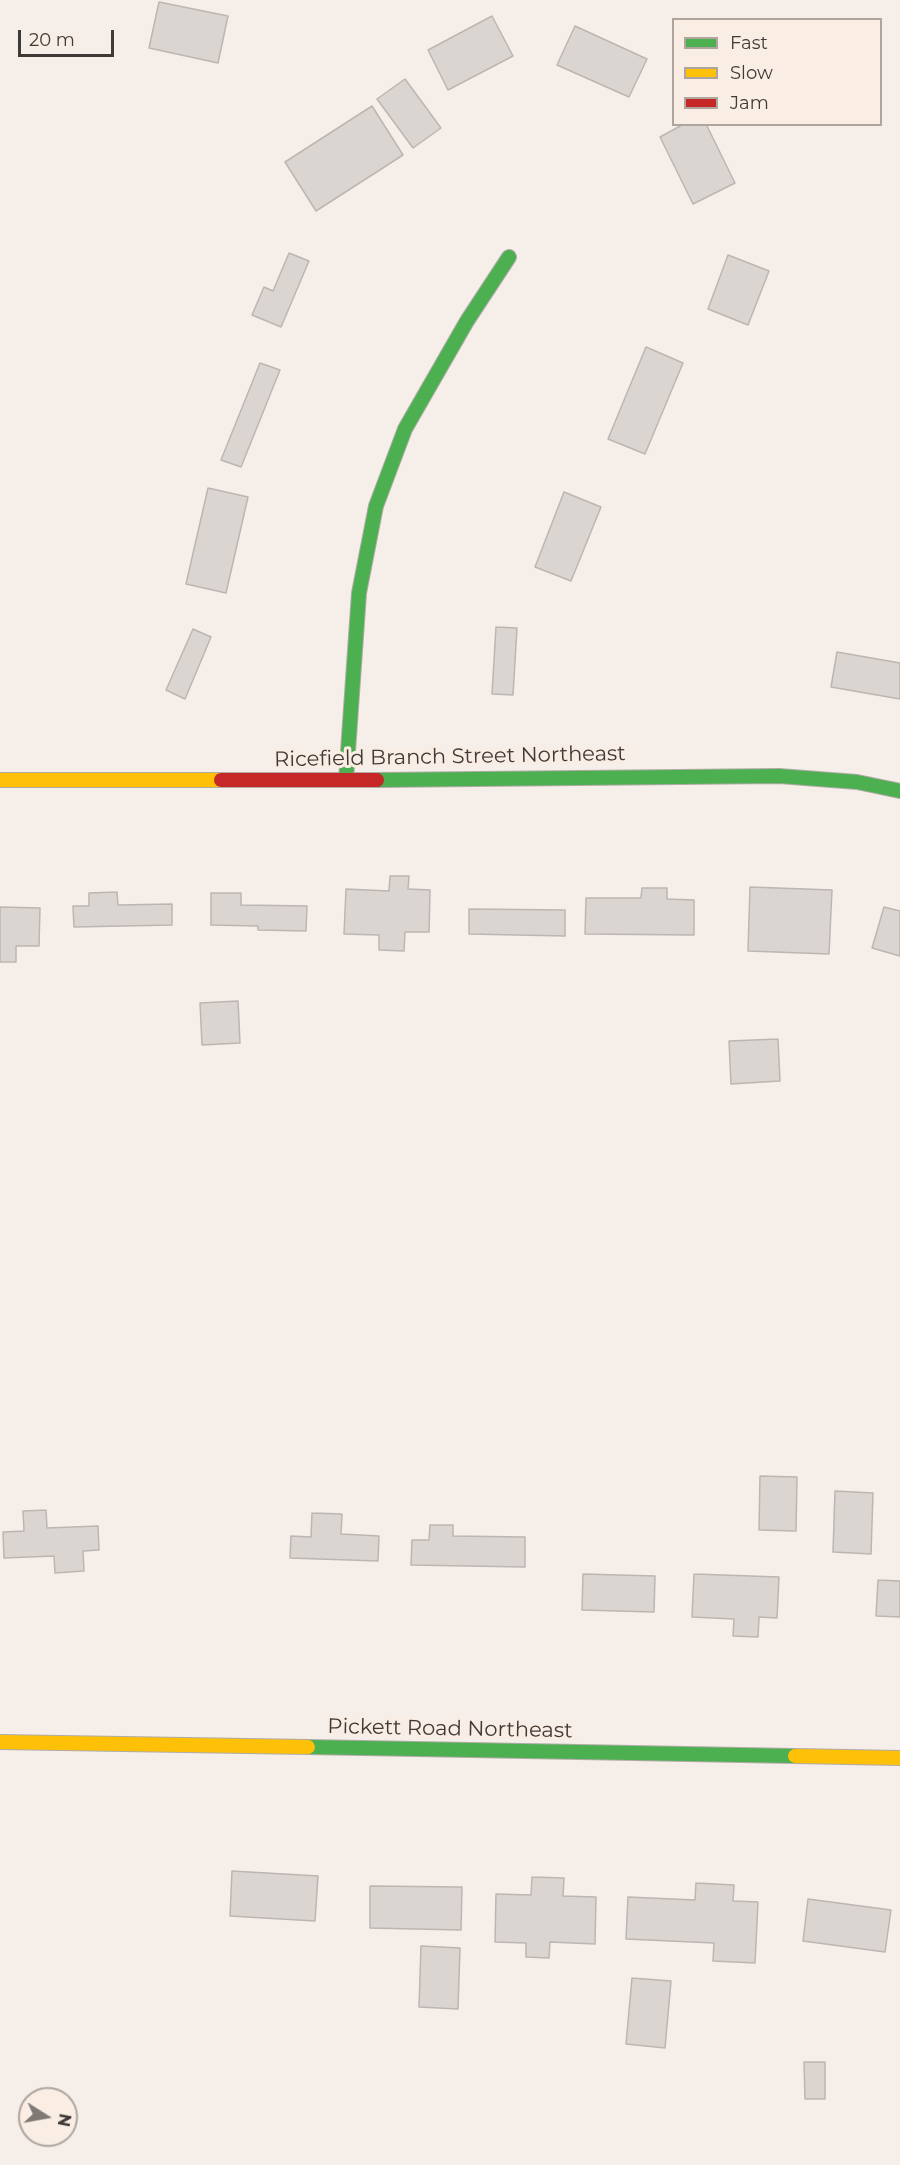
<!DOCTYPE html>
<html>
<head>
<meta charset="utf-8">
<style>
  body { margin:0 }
  #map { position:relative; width:900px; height:2165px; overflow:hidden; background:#f5eee9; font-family:Montserrat,sans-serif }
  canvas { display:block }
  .legend { position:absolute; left:672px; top:18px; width:210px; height:108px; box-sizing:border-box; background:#faede4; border:2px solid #afa59f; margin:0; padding:8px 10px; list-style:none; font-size:18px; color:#3f3a37 }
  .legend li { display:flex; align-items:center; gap:12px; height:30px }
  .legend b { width:30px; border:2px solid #afa59f }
  .north { position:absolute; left:18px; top:2087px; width:60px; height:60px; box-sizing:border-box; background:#faede4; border:2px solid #afa59f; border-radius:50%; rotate:101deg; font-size:16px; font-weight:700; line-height:24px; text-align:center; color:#3f3a37 }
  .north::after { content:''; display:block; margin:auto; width:21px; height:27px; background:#7f7975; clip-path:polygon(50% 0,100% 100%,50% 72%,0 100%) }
  .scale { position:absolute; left:18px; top:30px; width:96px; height:27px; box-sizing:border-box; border:3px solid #3f3a37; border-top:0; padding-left:8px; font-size:18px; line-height:21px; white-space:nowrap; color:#3f3a37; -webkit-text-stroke:4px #faede4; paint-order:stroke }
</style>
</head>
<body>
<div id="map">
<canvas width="900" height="2165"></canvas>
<ul class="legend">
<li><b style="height:8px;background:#4caf50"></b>Fast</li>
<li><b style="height:8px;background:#ffc107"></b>Slow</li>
<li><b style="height:8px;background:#c62828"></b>Jam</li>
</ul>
<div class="north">N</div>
<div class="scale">20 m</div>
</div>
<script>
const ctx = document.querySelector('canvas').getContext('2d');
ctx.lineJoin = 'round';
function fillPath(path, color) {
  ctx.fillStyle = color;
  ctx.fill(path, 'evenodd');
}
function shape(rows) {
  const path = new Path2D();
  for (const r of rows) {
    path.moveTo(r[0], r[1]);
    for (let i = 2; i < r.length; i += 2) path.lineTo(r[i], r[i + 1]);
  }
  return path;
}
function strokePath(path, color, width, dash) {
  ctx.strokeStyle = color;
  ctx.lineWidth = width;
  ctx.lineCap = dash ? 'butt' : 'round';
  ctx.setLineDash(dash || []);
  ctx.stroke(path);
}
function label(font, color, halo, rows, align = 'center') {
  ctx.font = font + ' Montserrat,sans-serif';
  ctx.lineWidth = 6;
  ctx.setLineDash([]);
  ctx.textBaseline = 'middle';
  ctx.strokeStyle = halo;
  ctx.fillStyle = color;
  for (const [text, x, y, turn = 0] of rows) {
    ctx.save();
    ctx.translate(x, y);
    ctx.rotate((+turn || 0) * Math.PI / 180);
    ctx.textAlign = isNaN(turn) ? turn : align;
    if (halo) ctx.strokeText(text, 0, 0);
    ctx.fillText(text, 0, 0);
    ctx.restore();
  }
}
const building = shape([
  [159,2,228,16,218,63,149,48,159,2],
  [492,16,513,56,448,90,428,50,492,16],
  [575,26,647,59,629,97,557,65,575,26],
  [405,79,441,128,413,148,377,99,405,79],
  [372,106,403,155,316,211,285,162,372,106],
  [684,124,706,124,735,183,693,204,660,137,684,124],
  [289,253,309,261,281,327,252,315,264,287,273,291,289,253],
  [728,255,769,271,748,325,708,309,728,255],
  [646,347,683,363,645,454,608,439,646,347],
  [260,363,280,370,241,467,221,460,260,363],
  [208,488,248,497,226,593,186,584,208,488],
  [564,492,601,507,571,581,535,567,564,492],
  [496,627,517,628,513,695,492,694,496,627],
  [193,629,211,637,185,699,166,690,193,629],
  [837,652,900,663,900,699,831,687,837,652],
  [390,876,409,876,408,889,430,890,429,932,405,932,404,951,379,950,379,935,344,934,346,889,389,891,390,876],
  [750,887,832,890,829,954,748,951,750,887],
  [642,888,667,888,667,899,694,900,694,935,585,934,586,898,641,898,642,888],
  [117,892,118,905,172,904,172,925,74,927,73,906,89,906,89,893,117,892],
  [211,893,241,893,241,905,307,906,306,931,258,930,258,926,211,925,211,893],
  [0,907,40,908,39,946,16,946,16,962,0,962,0,907],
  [884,907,900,911,900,956,872,948,884,907],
  [469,909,565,910,565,936,469,934,469,909],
  [238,1001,240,1043,202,1045,200,1003,238,1001],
  [778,1039,780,1081,731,1084,729,1041,778,1039],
  [760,1476,797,1477,796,1531,759,1530,760,1476],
  [835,1491,873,1493,871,1554,833,1552,835,1491],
  [46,1510,47,1528,98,1526,99,1550,83,1551,84,1571,55,1573,54,1556,4,1558,3,1532,24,1531,23,1511,46,1510],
  [312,1513,342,1514,341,1534,379,1536,378,1561,290,1558,291,1536,311,1537,312,1513],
  [430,1525,453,1525,453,1536,525,1537,525,1567,411,1565,412,1540,429,1540,430,1525],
  [583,1574,655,1576,654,1612,582,1610,583,1574],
  [694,1574,779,1577,777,1618,759,1617,758,1637,733,1636,734,1619,692,1617,694,1574],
  [878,1580,900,1581,900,1617,876,1616,878,1580],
  [232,1871,318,1876,315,1921,230,1916,232,1871],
  [532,1877,564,1878,563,1896,596,1897,595,1944,550,1942,549,1958,526,1957,526,1943,495,1942,496,1894,531,1895,532,1877],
  [696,1883,734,1885,733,1901,758,1902,755,1963,713,1961,714,1943,626,1939,628,1897,695,1900,696,1883],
  [370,1886,462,1887,461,1930,370,1928,370,1886],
  [808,1899,891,1910,885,1952,803,1941,808,1899],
  [421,1946,460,1948,458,2009,419,2007,421,1946],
  [632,1978,671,1981,665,2048,626,2044,632,1978],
  [804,2062,825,2062,825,2099,805,2099,804,2062]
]);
fillPath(building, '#dbd5d1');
strokePath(building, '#bcb6b3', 1.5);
const fast = shape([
  [346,780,359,593,376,506,405,429,467,321,509,257],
  [377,780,779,776,857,782,900,791],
  [308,1747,795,1756]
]);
const slow = shape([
  [0,780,221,780],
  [0,1742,308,1747],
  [795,1756,900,1758]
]);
const jam = shape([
  [221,780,377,780]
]);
strokePath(fast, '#b0aba7', 16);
strokePath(slow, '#b0aba7', 16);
strokePath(jam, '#b0aba7', 16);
strokePath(fast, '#4caf50', 14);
strokePath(slow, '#ffc107', 14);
strokePath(jam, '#c62828', 14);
label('21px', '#3f3a37', '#faede4', [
  ["Ricefield Branch Street Northeast",450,757,-1],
  ["Pickett Road Northeast",450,1729,1]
]);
</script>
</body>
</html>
